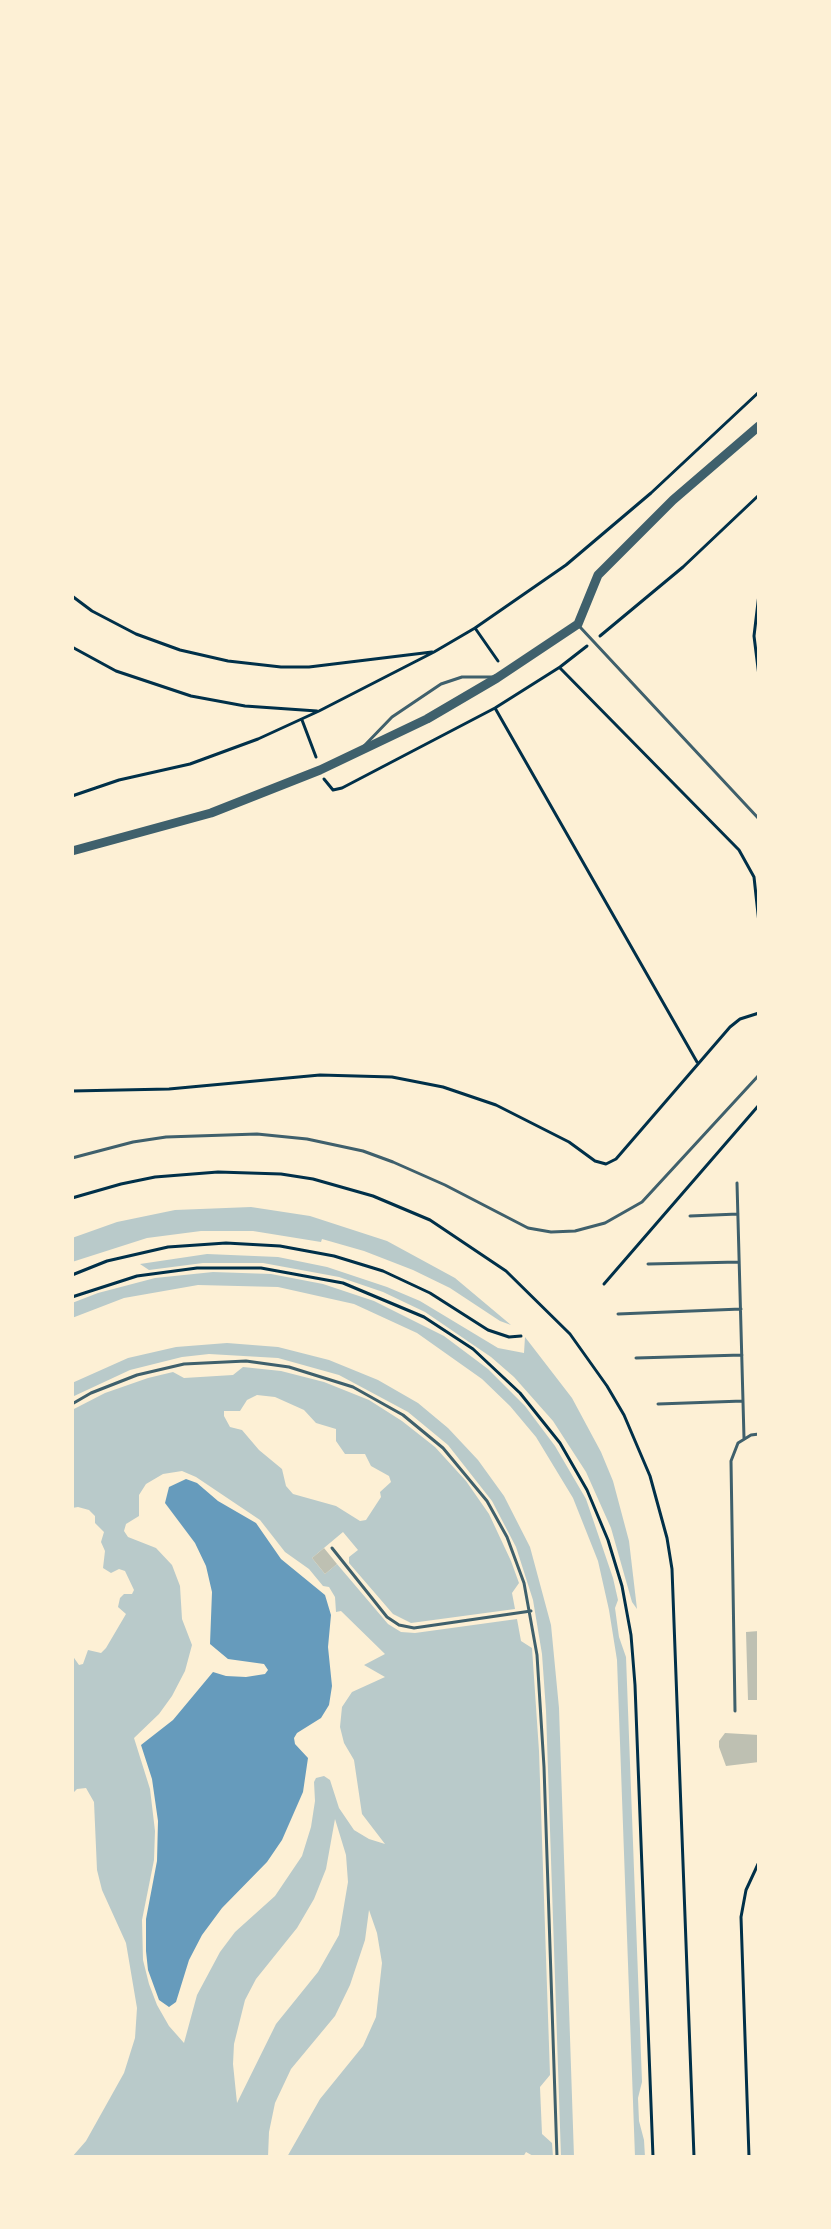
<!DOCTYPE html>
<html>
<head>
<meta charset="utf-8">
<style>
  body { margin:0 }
  #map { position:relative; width:831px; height:2229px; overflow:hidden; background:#fdf0d5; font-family:"Fira Sans",sans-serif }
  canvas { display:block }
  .frame { position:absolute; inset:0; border:74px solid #fdf0d5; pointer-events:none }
</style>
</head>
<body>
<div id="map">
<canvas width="831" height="2229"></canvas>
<div class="frame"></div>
</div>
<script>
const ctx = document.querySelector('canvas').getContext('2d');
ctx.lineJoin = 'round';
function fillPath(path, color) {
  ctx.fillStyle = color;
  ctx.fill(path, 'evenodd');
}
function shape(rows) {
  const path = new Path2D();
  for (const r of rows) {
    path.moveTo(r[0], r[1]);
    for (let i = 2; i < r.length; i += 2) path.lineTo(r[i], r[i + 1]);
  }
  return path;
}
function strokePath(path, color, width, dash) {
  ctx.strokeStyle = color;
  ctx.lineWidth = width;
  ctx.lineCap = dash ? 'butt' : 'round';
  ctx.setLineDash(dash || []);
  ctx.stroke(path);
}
fillPath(shape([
  [251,1207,310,1216,387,1241,455,1278,511,1325,500,1321,450,1288,413,1270,364,1251,322,1239,321,1242,253,1231,201,1231,147,1238,72,1262,72,1238,117,1222,175,1210],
  [207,1254,278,1257,327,1267,387,1287,420,1301,498,1348,524,1353,525,1337,572,1398,601,1452,613,1481,629,1541,637,1609,632,1602,611,1528,586,1472,553,1421,514,1377,491,1357,425,1312,383,1292,339,1277,263,1263,203,1263,149,1270,140,1264],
  [213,1272,271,1274,323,1284,374,1301,444,1336,488,1369,525,1406,555,1446,586,1499,613,1578,618,1600,615,1608,619,1637,626,1657,642,2082,638,2098,639,2121,644,2140,645,2157,635,2157,617,1660,609,1610,598,1561,573,1498,536,1437,510,1406,482,1379,417,1333,354,1304,278,1287,198,1285,124,1298,72,1318,72,1303,98,1293,155,1278],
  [227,1343,278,1347,329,1360,378,1380,418,1403,448,1428,478,1460,504,1496,530,1547,551,1625,559,1708,574,2157,561,2157,546,1711,542,1654,533,1600,516,1547,492,1501,448,1445,408,1412,339,1375,278,1358,209,1354,182,1357,130,1370,72,1397,72,1383,128,1358,176,1347],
  [243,1367,281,1371,324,1382,369,1400,402,1421,435,1447,466,1481,489,1514,511,1561,519,1583,512,1593,515,1609,411,1623,393,1614,349,1563,349,1557,358,1550,343,1532,312,1558,325,1574,337,1564,388,1624,401,1632,415,1633,517,1619,521,1641,532,1648,539,1751,550,2075,540,2087,542,2134,552,2143,553,2157,535,2157,526,2152,523,2157,287,2157,320,2099,363,2046,376,2017,382,1963,377,1933,369,1910,365,1940,350,1985,335,2016,291,2069,275,2103,269,2132,268,2157,72,2157,86,2141,124,2073,135,2038,137,2008,126,1943,102,1890,97,1870,94,1802,86,1788,77,1789,72,1794,72,1655,79,1665,83,1664,88,1650,101,1653,106,1648,126,1614,118,1607,120,1598,124,1594,132,1594,134,1590,125,1571,119,1569,111,1573,103,1568,105,1551,101,1542,104,1532,95,1523,95,1516,89,1510,78,1507,72,1508,72,1410,105,1393,148,1378,173,1372,184,1378,233,1375],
  [257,1395,275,1397,304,1410,316,1423,336,1429,336,1441,345,1454,365,1454,371,1466,389,1476,391,1482,380,1492,381,1497,366,1520,360,1521,336,1506,293,1494,286,1486,282,1469,259,1450,242,1430,230,1427,224,1416,224,1411,240,1411,247,1400],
  [182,1471,196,1477,260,1520,285,1552,309,1569,323,1586,329,1587,335,1597,336,1612,341,1611,385,1654,364,1665,385,1677,352,1692,342,1707,340,1727,344,1743,354,1760,362,1814,385,1844,369,1839,354,1830,339,1808,330,1780,324,1776,316,1778,314,1782,315,1801,311,1827,302,1856,275,1896,235,1932,220,1952,197,1995,184,2043,169,2026,157,2005,149,1984,143,1960,142,1920,154,1860,155,1831,150,1789,134,1738,159,1714,172,1696,185,1671,192,1645,182,1619,180,1586,172,1565,156,1548,128,1537,124,1531,126,1524,139,1516,139,1495,146,1484,163,1474],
  [335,1819,346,1855,348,1882,339,1935,318,1972,276,2024,237,2103,233,2064,234,2044,245,2000,256,1979,297,1928,314,1899,326,1869]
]), '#b9caca');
fillPath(shape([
  [186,1479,197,1483,218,1501,256,1523,281,1559,325,1595,331,1615,328,1647,332,1686,329,1705,321,1718,297,1733,294,1738,295,1744,308,1758,303,1792,282,1840,267,1862,222,1908,202,1935,189,1960,176,2002,169,2007,159,2000,148,1970,146,1951,146,1919,157,1861,158,1821,152,1779,141,1745,173,1720,213,1672,226,1676,246,1677,265,1674,268,1670,264,1664,228,1659,210,1644,212,1592,206,1566,195,1543,165,1503,169,1487]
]), '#669bbc');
fillPath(shape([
  [324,1548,337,1564,325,1574,312,1558],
  [759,1631,759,1700,748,1700,746,1632],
  [725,1733,759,1735,759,1762,726,1766,719,1747,719,1741]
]), '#bec0b2');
strokePath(shape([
  [759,594,754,636,759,676],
  [72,596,92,611,136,634,180,650,228,661,281,667,309,667,432,652],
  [475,628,498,661],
  [600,636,683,567,759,495],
  [72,647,116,671,191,696,245,706,317,711],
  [560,668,739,850,754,877,759,923],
  [495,708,697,1062],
  [302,720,316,757],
  [324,779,333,790,342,788,495,708,560,667,587,646],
  [72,796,119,780,190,764,258,739,319,711,434,652,475,628,566,565,651,493,759,392],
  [72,1091,169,1089,320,1075,392,1077,443,1087,496,1105,569,1142,595,1161,606,1164,616,1159,730,1027,740,1019,759,1013],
  [72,1198,121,1184,155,1177,218,1172,281,1174,313,1179,373,1196,430,1220,506,1271,570,1334,607,1386,624,1415,650,1476,667,1538,672,1569,694,2157],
  [72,1275,107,1261,168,1247,226,1243,280,1246,334,1256,383,1271,430,1293,488,1330,509,1337,521,1336],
  [604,1284,759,1105],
  [72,1297,137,1276,197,1268,261,1268,343,1283,424,1317,473,1349,520,1393,560,1443,587,1490,608,1540,622,1586,631,1635,635,1685,653,2157],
  [749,2157,741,1917,746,1890,759,1862]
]), '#003049', 3);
strokePath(shape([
  [580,627,759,819],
  [364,746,392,717,441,684,462,677,493,677],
  [72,1158,133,1142,166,1137,257,1134,307,1139,363,1151,393,1162,445,1185,528,1228,551,1232,575,1231,605,1223,642,1202,759,1075],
  [737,1183,744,1438],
  [690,1216,738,1214],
  [648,1264,739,1262],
  [618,1314,741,1309],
  [636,1358,742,1355],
  [72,1404,91,1393,137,1375,184,1364,246,1361,289,1367,353,1387,403,1415,443,1448,487,1501,507,1537,524,1583,537,1655,544,1767,557,2157],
  [658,1404,743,1401],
  [332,1548,387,1617,399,1625,414,1628,531,1611],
  [735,1711,731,1461,738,1443,751,1435,759,1434]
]), '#3f606c', 3);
strokePath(shape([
  [72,851,211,813,320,770,427,719,497,678,578,624,598,575,673,500,759,426]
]), '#3f606c', 9);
</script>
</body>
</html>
